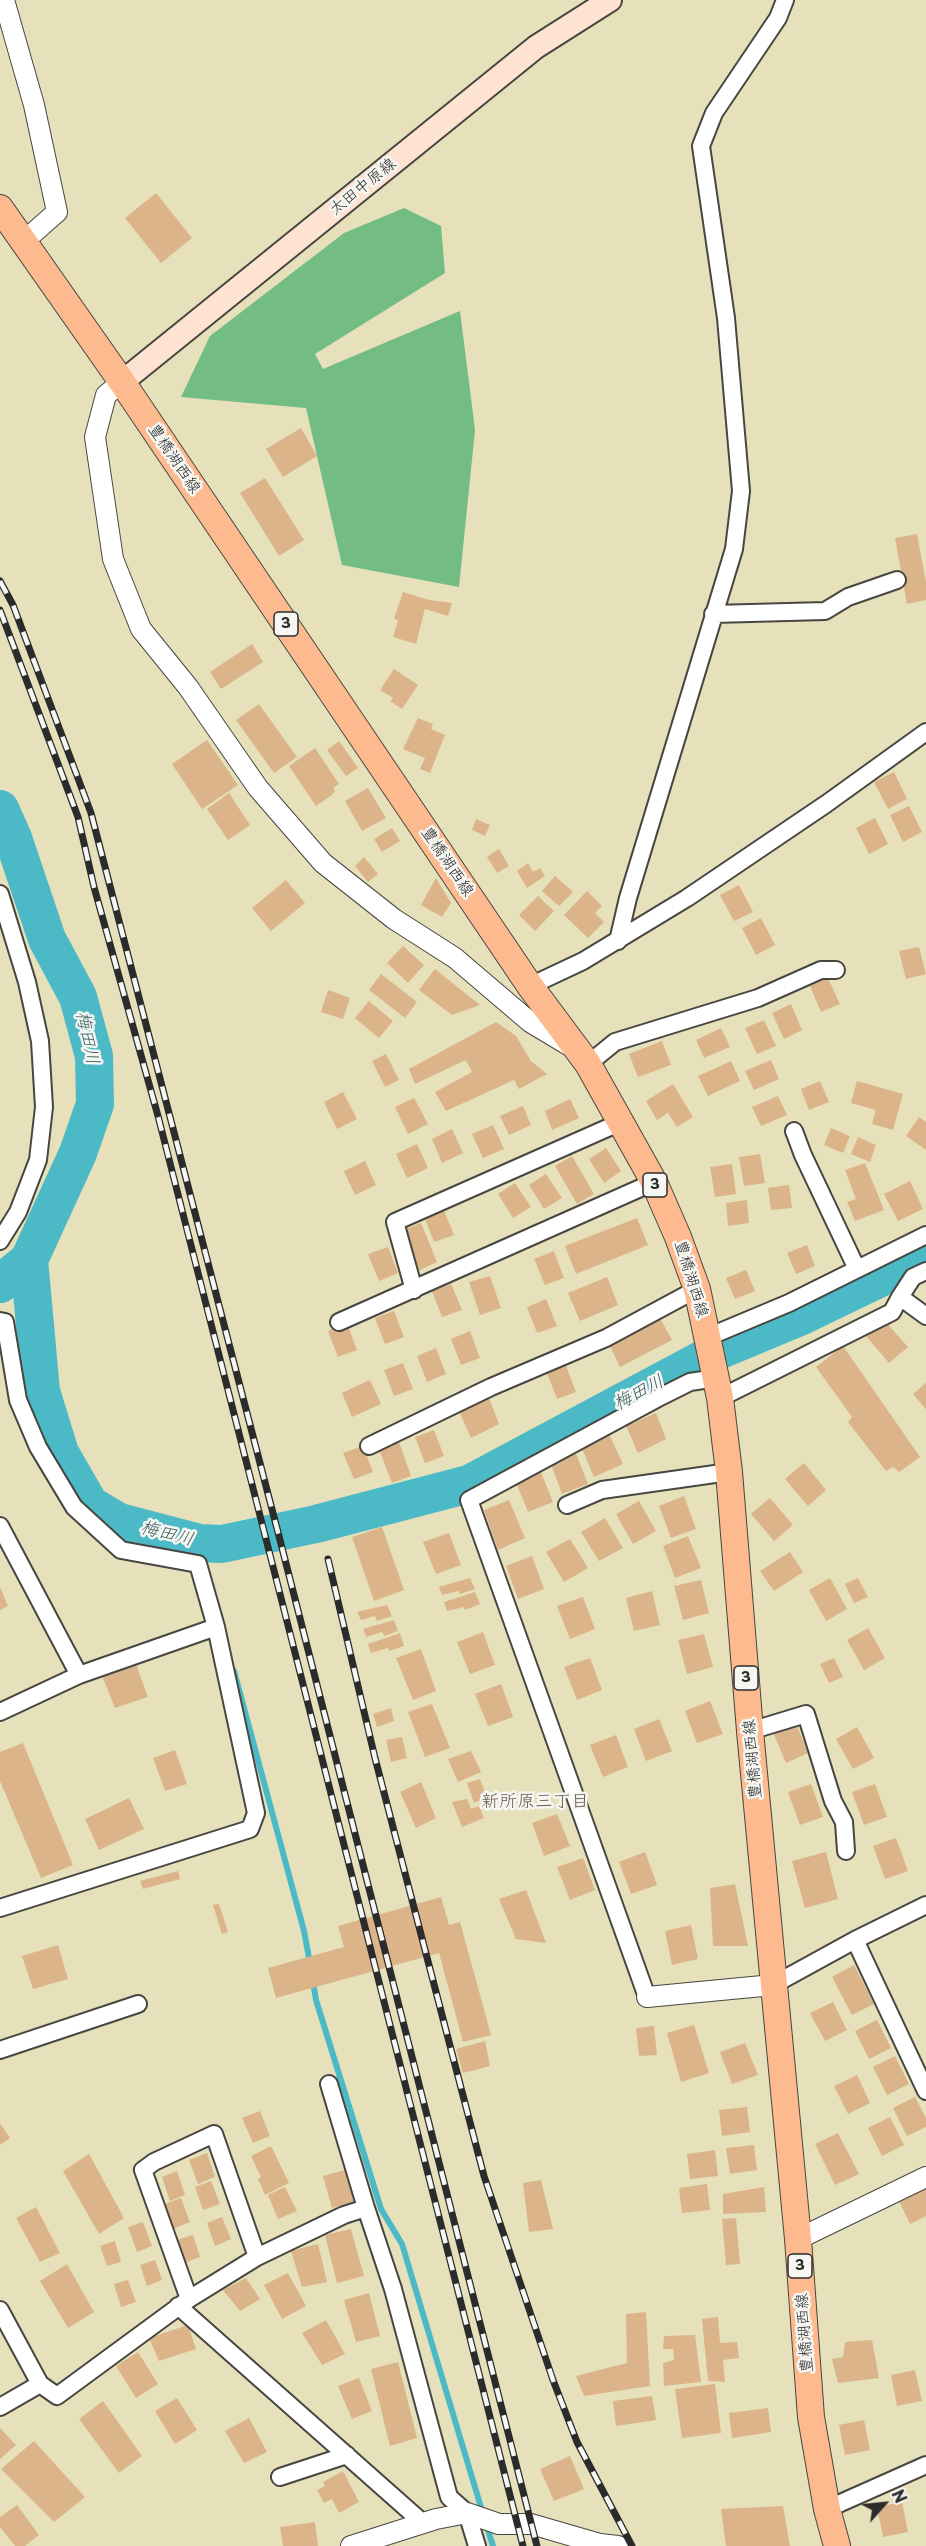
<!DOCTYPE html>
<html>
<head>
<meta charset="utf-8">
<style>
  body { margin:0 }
  #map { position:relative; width:926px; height:2546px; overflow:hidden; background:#e6e0bb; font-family:"Playpen Sans",sans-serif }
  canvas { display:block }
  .north { position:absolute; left:854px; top:2474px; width:60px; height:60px; -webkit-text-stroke:4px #f6f6f2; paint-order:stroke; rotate:63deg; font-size:16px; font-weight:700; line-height:24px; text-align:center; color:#2b2b2b }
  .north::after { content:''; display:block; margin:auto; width:21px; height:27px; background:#2b2b2b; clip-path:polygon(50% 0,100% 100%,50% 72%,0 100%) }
</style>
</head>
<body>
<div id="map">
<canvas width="926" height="2546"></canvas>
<div class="north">N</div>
</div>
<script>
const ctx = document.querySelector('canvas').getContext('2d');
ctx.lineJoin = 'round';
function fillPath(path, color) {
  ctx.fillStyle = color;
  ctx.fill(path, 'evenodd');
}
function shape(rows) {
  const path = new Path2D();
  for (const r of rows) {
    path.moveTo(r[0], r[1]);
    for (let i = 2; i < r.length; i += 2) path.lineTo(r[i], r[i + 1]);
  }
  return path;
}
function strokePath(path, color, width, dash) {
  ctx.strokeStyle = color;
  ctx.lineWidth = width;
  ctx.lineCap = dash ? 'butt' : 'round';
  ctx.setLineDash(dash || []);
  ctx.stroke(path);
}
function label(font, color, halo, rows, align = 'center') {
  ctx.font = font + ' "Playpen Sans","Klee One",sans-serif';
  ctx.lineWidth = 5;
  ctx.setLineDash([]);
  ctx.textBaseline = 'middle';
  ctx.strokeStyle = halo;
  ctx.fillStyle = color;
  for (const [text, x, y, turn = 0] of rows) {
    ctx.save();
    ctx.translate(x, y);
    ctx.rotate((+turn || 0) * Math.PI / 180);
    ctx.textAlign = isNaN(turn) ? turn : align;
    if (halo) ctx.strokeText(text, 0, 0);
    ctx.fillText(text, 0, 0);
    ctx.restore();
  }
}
fillPath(shape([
  [404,208,441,226,445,273,315,354,323,369,460,311,475,430,459,587,342,565,306,408,181,397,210,336,344,233]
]), '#73bc83');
strokePath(shape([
  [199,1543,204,1563],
  [234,1671,304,1931,310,1963],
  [313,1982,316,2000,381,2209,402,2244,483,2514],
  [486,2524,493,2546]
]), '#4cbac6', 6);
strokePath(shape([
  [0,809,13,838,47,939,78,997,94,1056,95,1104,78,1153,29,1260,41,1391,60,1453,90,1505,119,1522,199,1543,222,1544,316,1524,469,1484,718,1351,802,1316,926,1256],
  [0,1284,29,1260]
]), '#4cbac6', 38);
fillPath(shape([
  [156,193,192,238,161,263,125,218],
  [301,428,317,456,283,477,266,449],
  [265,478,304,540,279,556,240,493],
  [917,534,926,582,926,600,907,604,895,538],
  [403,592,429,600,452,603,448,616,425,609,416,644,393,637,398,620,394,619],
  [252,644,263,662,221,689,210,672],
  [394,669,418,685,402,709,390,701,393,698,380,690],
  [259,704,297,757,274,773,236,720],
  [418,718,433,724,431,729,445,735,430,773,420,769,425,758,403,749],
  [207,740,238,785,202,809,172,764],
  [339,741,358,768,346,776,327,750],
  [315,748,339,784,333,788,335,791,332,795,316,806,289,766],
  [894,772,907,799,888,809,874,782],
  [368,788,386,818,362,831,345,801],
  [229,793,250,825,228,840,207,809],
  [909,806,922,832,903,842,890,815],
  [875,818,888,844,869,854,856,828],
  [476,819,490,825,485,836,472,830],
  [392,828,400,841,382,852,374,839],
  [499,849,509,866,497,873,487,857],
  [364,857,378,874,368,882,355,866],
  [528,863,533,872,540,868,545,876,527,888,517,871],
  [555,876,573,892,559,906,542,891],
  [436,878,451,903,442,917,421,905],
  [286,880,305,903,271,931,252,908],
  [739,885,753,912,734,921,720,895],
  [587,891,602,906,595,913,604,922,588,938,564,915],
  [538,896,554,911,535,931,519,915],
  [761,918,775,945,756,955,742,928],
  [403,946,424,965,408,983,387,963],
  [919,947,926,974,906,979,899,951],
  [435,969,480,1005,452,1015,419,990],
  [381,974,417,1002,405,1018,369,990],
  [828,978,840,1004,821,1012,810,986],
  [328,990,350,998,343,1019,321,1012],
  [369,1001,393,1021,379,1038,355,1018],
  [791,1004,802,1030,784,1039,772,1013],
  [764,1020,776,1046,757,1054,745,1028],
  [496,1022,516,1036,531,1061,547,1074,519,1089,514,1080,446,1111,435,1092,472,1072,466,1060,415,1084,409,1069],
  [721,1028,730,1047,704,1058,696,1040],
  [662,1041,671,1065,638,1077,629,1054],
  [386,1054,399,1080,385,1087,372,1061],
  [771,1060,779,1079,754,1090,745,1071],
  [731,1061,740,1081,708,1096,698,1076],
  [820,1081,829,1102,809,1110,801,1089],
  [857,1081,903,1094,893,1130,872,1124,876,1110,851,1103],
  [673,1084,693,1117,677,1127,668,1113,657,1120,646,1101],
  [343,1092,357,1119,337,1129,324,1102],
  [778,1096,787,1115,761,1126,752,1107],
  [414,1098,428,1124,408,1134,395,1107],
  [570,1099,579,1118,552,1130,545,1111],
  [523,1106,531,1125,509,1135,500,1116],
  [919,1117,926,1122,926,1150,906,1136],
  [493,1125,504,1149,483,1158,472,1134],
  [831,1128,850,1136,843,1153,824,1145],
  [452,1129,463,1153,442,1163,432,1139],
  [858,1137,876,1145,870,1162,851,1154],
  [417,1144,428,1168,407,1178,396,1154],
  [606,1148,621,1171,604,1183,589,1159],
  [760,1154,765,1183,744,1186,739,1157],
  [572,1156,594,1194,577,1204,555,1166],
  [365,1161,376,1185,355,1195,344,1171],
  [865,1163,884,1210,855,1221,847,1202,856,1199,845,1170],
  [732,1164,736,1194,715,1197,710,1167],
  [546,1174,562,1198,544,1209,529,1185],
  [910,1181,923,1209,898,1221,884,1194],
  [515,1183,531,1207,513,1218,498,1194],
  [789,1185,792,1208,771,1210,768,1188],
  [747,1200,749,1223,728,1226,726,1203],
  [443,1208,454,1235,434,1242,424,1216],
  [637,1218,648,1245,576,1274,565,1246],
  [421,1223,437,1262,418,1271,401,1231],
  [807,1245,815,1266,796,1274,787,1253],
  [388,1247,398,1273,379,1281,368,1254],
  [554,1251,564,1278,545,1285,534,1259],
  [746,1270,755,1291,735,1299,726,1278],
  [490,1276,501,1308,480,1315,469,1282],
  [607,1277,618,1305,580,1321,568,1293],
  [451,1284,462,1310,442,1317,432,1291],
  [546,1299,557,1326,537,1333,527,1307],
  [394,1311,404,1337,385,1344,375,1318],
  [660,1318,672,1340,620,1367,609,1344],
  [885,1321,908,1347,889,1363,866,1336],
  [347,1323,357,1350,338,1357,328,1331],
  [470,1331,480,1358,461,1365,451,1339],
  [843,1346,920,1457,899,1472,893,1467,886,1471,848,1422,852,1417,816,1367],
  [436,1348,446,1374,427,1382,417,1356],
  [403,1363,413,1389,394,1396,384,1370],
  [566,1366,576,1392,557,1399,547,1373],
  [370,1380,381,1404,352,1417,342,1393],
  [926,1383,926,1409,913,1394],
  [489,1398,499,1424,471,1438,459,1411],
  [656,1413,666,1439,638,1453,626,1426],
  [434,1430,444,1456,425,1463,415,1437],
  [608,1432,623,1464,594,1477,580,1444],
  [399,1442,411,1476,392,1483,379,1449],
  [363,1446,373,1472,354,1479,343,1453],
  [575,1451,588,1484,562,1494,550,1461],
  [804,1463,826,1490,808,1506,785,1479],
  [540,1470,553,1502,528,1512,515,1480],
  [684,1496,696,1529,671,1538,659,1506],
  [770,1498,793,1525,774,1541,751,1514],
  [509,1500,525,1538,498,1550,484,1510],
  [639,1501,656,1531,633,1544,616,1514],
  [605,1518,623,1548,599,1561,581,1532],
  [382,1527,404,1590,374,1601,352,1537],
  [449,1533,461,1565,436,1574,423,1542],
  [688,1536,701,1568,675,1578,663,1546],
  [570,1539,588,1568,564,1582,546,1552],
  [790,1552,803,1572,774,1591,760,1571],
  [532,1556,544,1589,518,1599,506,1566],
  [470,1578,475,1589,460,1594,459,1591,442,1595,439,1587],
  [830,1578,847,1609,826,1621,809,1590],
  [858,1578,868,1597,854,1603,845,1584],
  [701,1580,709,1613,683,1620,674,1586],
  [0,1587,8,1606,0,1610],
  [652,1591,660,1625,634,1631,626,1598],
  [475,1592,480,1604,465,1610,464,1607,447,1611,444,1602],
  [583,1597,595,1629,570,1639,557,1606],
  [387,1605,392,1616,377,1621,375,1616,361,1620,357,1612],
  [394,1620,398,1631,384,1636,382,1632,366,1637,363,1629],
  [868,1628,885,1658,864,1670,847,1640],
  [483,1632,495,1665,470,1674,457,1642],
  [400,1633,404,1646,389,1651,388,1648,371,1653,368,1644],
  [704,1634,713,1667,687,1674,678,1640],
  [421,1649,436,1691,413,1700,396,1658],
  [590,1658,602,1690,577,1700,564,1667],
  [834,1658,843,1677,829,1683,820,1664],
  [134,1659,148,1697,115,1708,101,1673],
  [501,1684,513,1717,488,1726,475,1694],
  [710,1701,723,1734,697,1743,685,1711],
  [432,1704,450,1748,425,1757,408,1712],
  [391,1708,394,1721,377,1727,373,1714],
  [659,1719,672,1751,646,1761,634,1729],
  [795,1721,808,1753,786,1763,772,1730],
  [857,1727,874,1758,853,1769,836,1739],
  [616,1735,628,1767,603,1777,590,1745],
  [402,1737,407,1758,391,1762,386,1740],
  [23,1743,73,1865,41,1878,0,1781,0,1752],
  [175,1750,187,1784,165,1791,153,1758],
  [471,1751,481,1772,458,1782,448,1759],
  [480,1779,487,1797,474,1803,467,1783],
  [421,1782,436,1818,416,1828,400,1792],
  [811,1784,823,1817,800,1825,788,1792],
  [875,1784,887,1817,864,1825,852,1792],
  [129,1798,144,1829,99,1850,85,1819],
  [467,1799,471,1809,479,1806,484,1818,462,1827,452,1802],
  [557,1814,570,1846,544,1856,532,1823],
  [896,1838,908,1871,885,1879,873,1846],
  [645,1852,657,1885,631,1894,619,1862],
  [826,1852,838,1899,805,1908,792,1861],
  [583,1858,595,1890,570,1900,557,1867],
  [178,1871,180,1879,143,1889,140,1881],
  [735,1884,748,1946,713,1946,710,1888],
  [526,1890,546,1943,516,1939,499,1899],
  [441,1897,449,1925,460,1922,491,2035,463,2042,439,1953,276,1998,268,1968,344,1947,338,1926],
  [219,1904,228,1932,222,1934,213,1905],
  [691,1925,698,1959,672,1965,665,1931],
  [58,1945,68,1979,33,1989,22,1956],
  [854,1965,874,2004,852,2015,832,1977],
  [833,2002,847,2030,825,2041,810,2013],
  [877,2020,891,2048,869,2059,855,2031],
  [694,2025,709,2073,681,2082,667,2033],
  [654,2026,657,2055,639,2056,636,2028],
  [485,2041,490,2066,463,2073,456,2049],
  [745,2043,758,2075,732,2084,720,2052],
  [895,2056,909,2084,887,2095,873,2067],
  [857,2075,870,2103,848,2114,834,2086],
  [915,2097,926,2118,926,2127,907,2136,893,2108],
  [747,2107,750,2132,722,2136,719,2110],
  [260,2111,270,2136,253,2143,242,2118],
  [890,2117,904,2145,882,2156,868,2128],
  [0,2123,10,2138,0,2145],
  [838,2133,859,2174,835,2185,815,2144],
  [754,2145,757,2170,730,2174,726,2148],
  [271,2146,289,2183,265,2195,258,2179,261,2177,251,2156],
  [715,2150,718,2176,690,2179,687,2154],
  [207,2153,215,2177,198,2184,189,2160],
  [89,2154,124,2218,99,2234,63,2171],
  [345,2170,354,2202,332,2208,323,2176],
  [177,2171,185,2195,170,2201,162,2177],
  [541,2180,553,2229,529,2232,523,2183],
  [926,2180,926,2216,910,2224,896,2195],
  [211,2181,220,2204,203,2210,195,2187],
  [707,2184,710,2210,682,2213,679,2188],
  [285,2187,297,2211,278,2219,268,2195],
  [764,2187,766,2212,723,2214,723,2194],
  [181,2198,190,2222,173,2229,165,2204],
  [36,2207,60,2253,40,2262,16,2218],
  [222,2217,231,2239,215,2246,207,2223],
  [736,2218,740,2264,726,2265,722,2219],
  [143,2222,152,2246,137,2252,128,2227],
  [351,2229,364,2276,337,2283,325,2235],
  [193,2235,200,2257,184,2263,177,2240],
  [115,2241,121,2262,107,2266,100,2246],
  [318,2244,327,2282,302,2287,291,2251],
  [155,2260,162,2280,147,2286,140,2265],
  [67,2264,94,2312,68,2328,40,2281],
  [288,2273,306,2306,282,2319,264,2285],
  [246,2278,260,2299,240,2311,223,2290],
  [128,2280,136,2302,121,2307,114,2284],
  [369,2293,380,2336,356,2342,344,2300],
  [646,2312,650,2386,584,2396,576,2376,627,2363,626,2314],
  [718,2317,720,2343,737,2342,739,2358,723,2360,725,2382,708,2381,702,2319],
  [326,2320,345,2354,322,2365,302,2333],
  [188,2325,196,2349,159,2361,149,2338],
  [695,2335,701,2382,664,2386,663,2363,674,2360,673,2349,663,2349,664,2336],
  [872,2340,879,2378,838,2383,832,2359,843,2357,845,2342],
  [138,2352,158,2384,136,2398,116,2366],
  [398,2362,417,2438,390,2446,371,2369],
  [915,2370,922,2401,897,2406,891,2375],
  [359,2378,372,2411,352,2419,338,2386],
  [715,2384,721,2433,682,2438,675,2389],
  [652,2396,656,2420,616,2426,613,2401],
  [177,2398,197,2430,175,2444,155,2411],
  [103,2401,142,2456,119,2473,79,2419],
  [768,2408,771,2432,732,2438,729,2413],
  [249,2418,267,2452,244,2463,225,2431],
  [864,2420,870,2450,845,2455,839,2425],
  [0,2428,16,2445,0,2459],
  [34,2441,85,2497,54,2522,1,2469],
  [570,2456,584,2489,554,2501,540,2469],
  [343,2471,359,2502,339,2513,332,2499,324,2503,317,2490,325,2486,323,2482],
  [902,2502,908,2532,883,2537,877,2507],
  [17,2505,39,2535,25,2546,15,2546,0,2527,0,2517],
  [783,2506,790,2546,726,2546,721,2509],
  [315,2522,318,2546,283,2546,280,2527]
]), '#dbb589');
const minor = shape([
  [713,614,825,611,848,597,897,580],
  [0,894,27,982,40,1041,44,1107,38,1160,18,1212,0,1241],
  [618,941,628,898,734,549,741,491,726,318,701,146,714,113,778,18,785,0],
  [530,986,583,961,687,898,826,804,926,732],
  [588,1064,615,1042,758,998,821,970,836,970],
  [794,1131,803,1155,857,1269],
  [414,1290,395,1222,621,1122],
  [900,1297,913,1277,926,1271],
  [0,1321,5,1322,18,1400,38,1447,74,1507,121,1550,198,1564,216,1627,256,1813,250,1829,0,1908],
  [339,1322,654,1182],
  [708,1337,789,1303,926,1235],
  [720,1398,892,1312,900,1297,926,1316],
  [369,1446,491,1387,606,1338,697,1289],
  [567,1505,602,1490,729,1472],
  [0,1526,79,1675],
  [0,1712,79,1675,216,1627],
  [750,1731,806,1714,833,1801,844,1822,846,1851],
  [855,1940,926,2091],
  [773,1985,855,1940,926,1905],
  [647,1997,469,1500,662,1396,690,1382,716,1378],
  [0,2050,138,2004],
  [329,2084,366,2208],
  [189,2299,143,2170,154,2162,214,2134,257,2257],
  [178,2306,423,2523],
  [0,2310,40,2384,57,2396,189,2299,257,2257,344,2215,366,2208,393,2289,449,2497,467,2513,477,2546],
  [0,2407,40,2384],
  [280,2477,347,2455],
  [827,2509,926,2465]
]);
const tertiary = shape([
  [4,0,34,105,57,212,23,242],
  [122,382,106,395,95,437,113,559,141,629,188,687,258,788,323,863,394,919,455,958,530,1022,570,1046],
  [647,1997,773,1985],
  [798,2239,926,2177],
  [351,2546,436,2519,467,2513,499,2524,531,2524,600,2544,618,2546]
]);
const secondary = shape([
  [122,382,536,47,610,0]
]);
const primary = shape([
  [0,208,122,382,530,986,588,1064,654,1182,678,1237,697,1289,720,1398,729,1472,750,1731,798,2239,811,2417,827,2509,837,2546]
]);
strokePath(minor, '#474641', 20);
strokePath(tertiary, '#474641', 22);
strokePath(secondary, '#474641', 26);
strokePath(primary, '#474641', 28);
strokePath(minor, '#fff', 16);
strokePath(tertiary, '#fff', 20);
strokePath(secondary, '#fee3d2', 22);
strokePath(primary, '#fcba8e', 26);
const rail = shape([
  [0,581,13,605,91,813,280,1540,537,2546],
  [0,610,78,817,94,887,158,1116,523,2546],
  [328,1559,375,1758,484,2176,553,2380,577,2442,632,2546]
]);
strokePath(rail, '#2b2b2b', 7);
strokePath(rail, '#f6f6f2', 4.5, [14]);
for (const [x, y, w] of [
  [286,624,24],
  [655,1185,24],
  [746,1678,24],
  [800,2266,24]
]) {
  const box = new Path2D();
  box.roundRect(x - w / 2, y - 12, w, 24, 4.5);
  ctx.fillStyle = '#f6f6f2';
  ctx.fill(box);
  strokePath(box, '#2b2b2b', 1.5);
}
label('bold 15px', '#2b2b2b', null, [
  ["3",286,624],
  ["3",655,1185],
  ["3",746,1678],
  ["3",800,2266]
]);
label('16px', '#2b2b2b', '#f6f6f2', [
  ["太田中原線",363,187,-39],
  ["豊橋湖西線",174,459,56],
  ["豊橋湖西線",447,862,56],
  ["豊橋湖西線",691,1279,73],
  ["豊橋湖西線",753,1759,-95],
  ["豊橋湖西線",805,2333,-94]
]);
label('italic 18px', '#375d61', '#f6f6f2', [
  ["梅田川",87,1038,78],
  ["梅田川",639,1393,-28],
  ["梅田川",167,1534,14]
]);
label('18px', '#695b4c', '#f6f6f2', [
  ["新所原三丁目",535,1802]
]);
</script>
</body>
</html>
